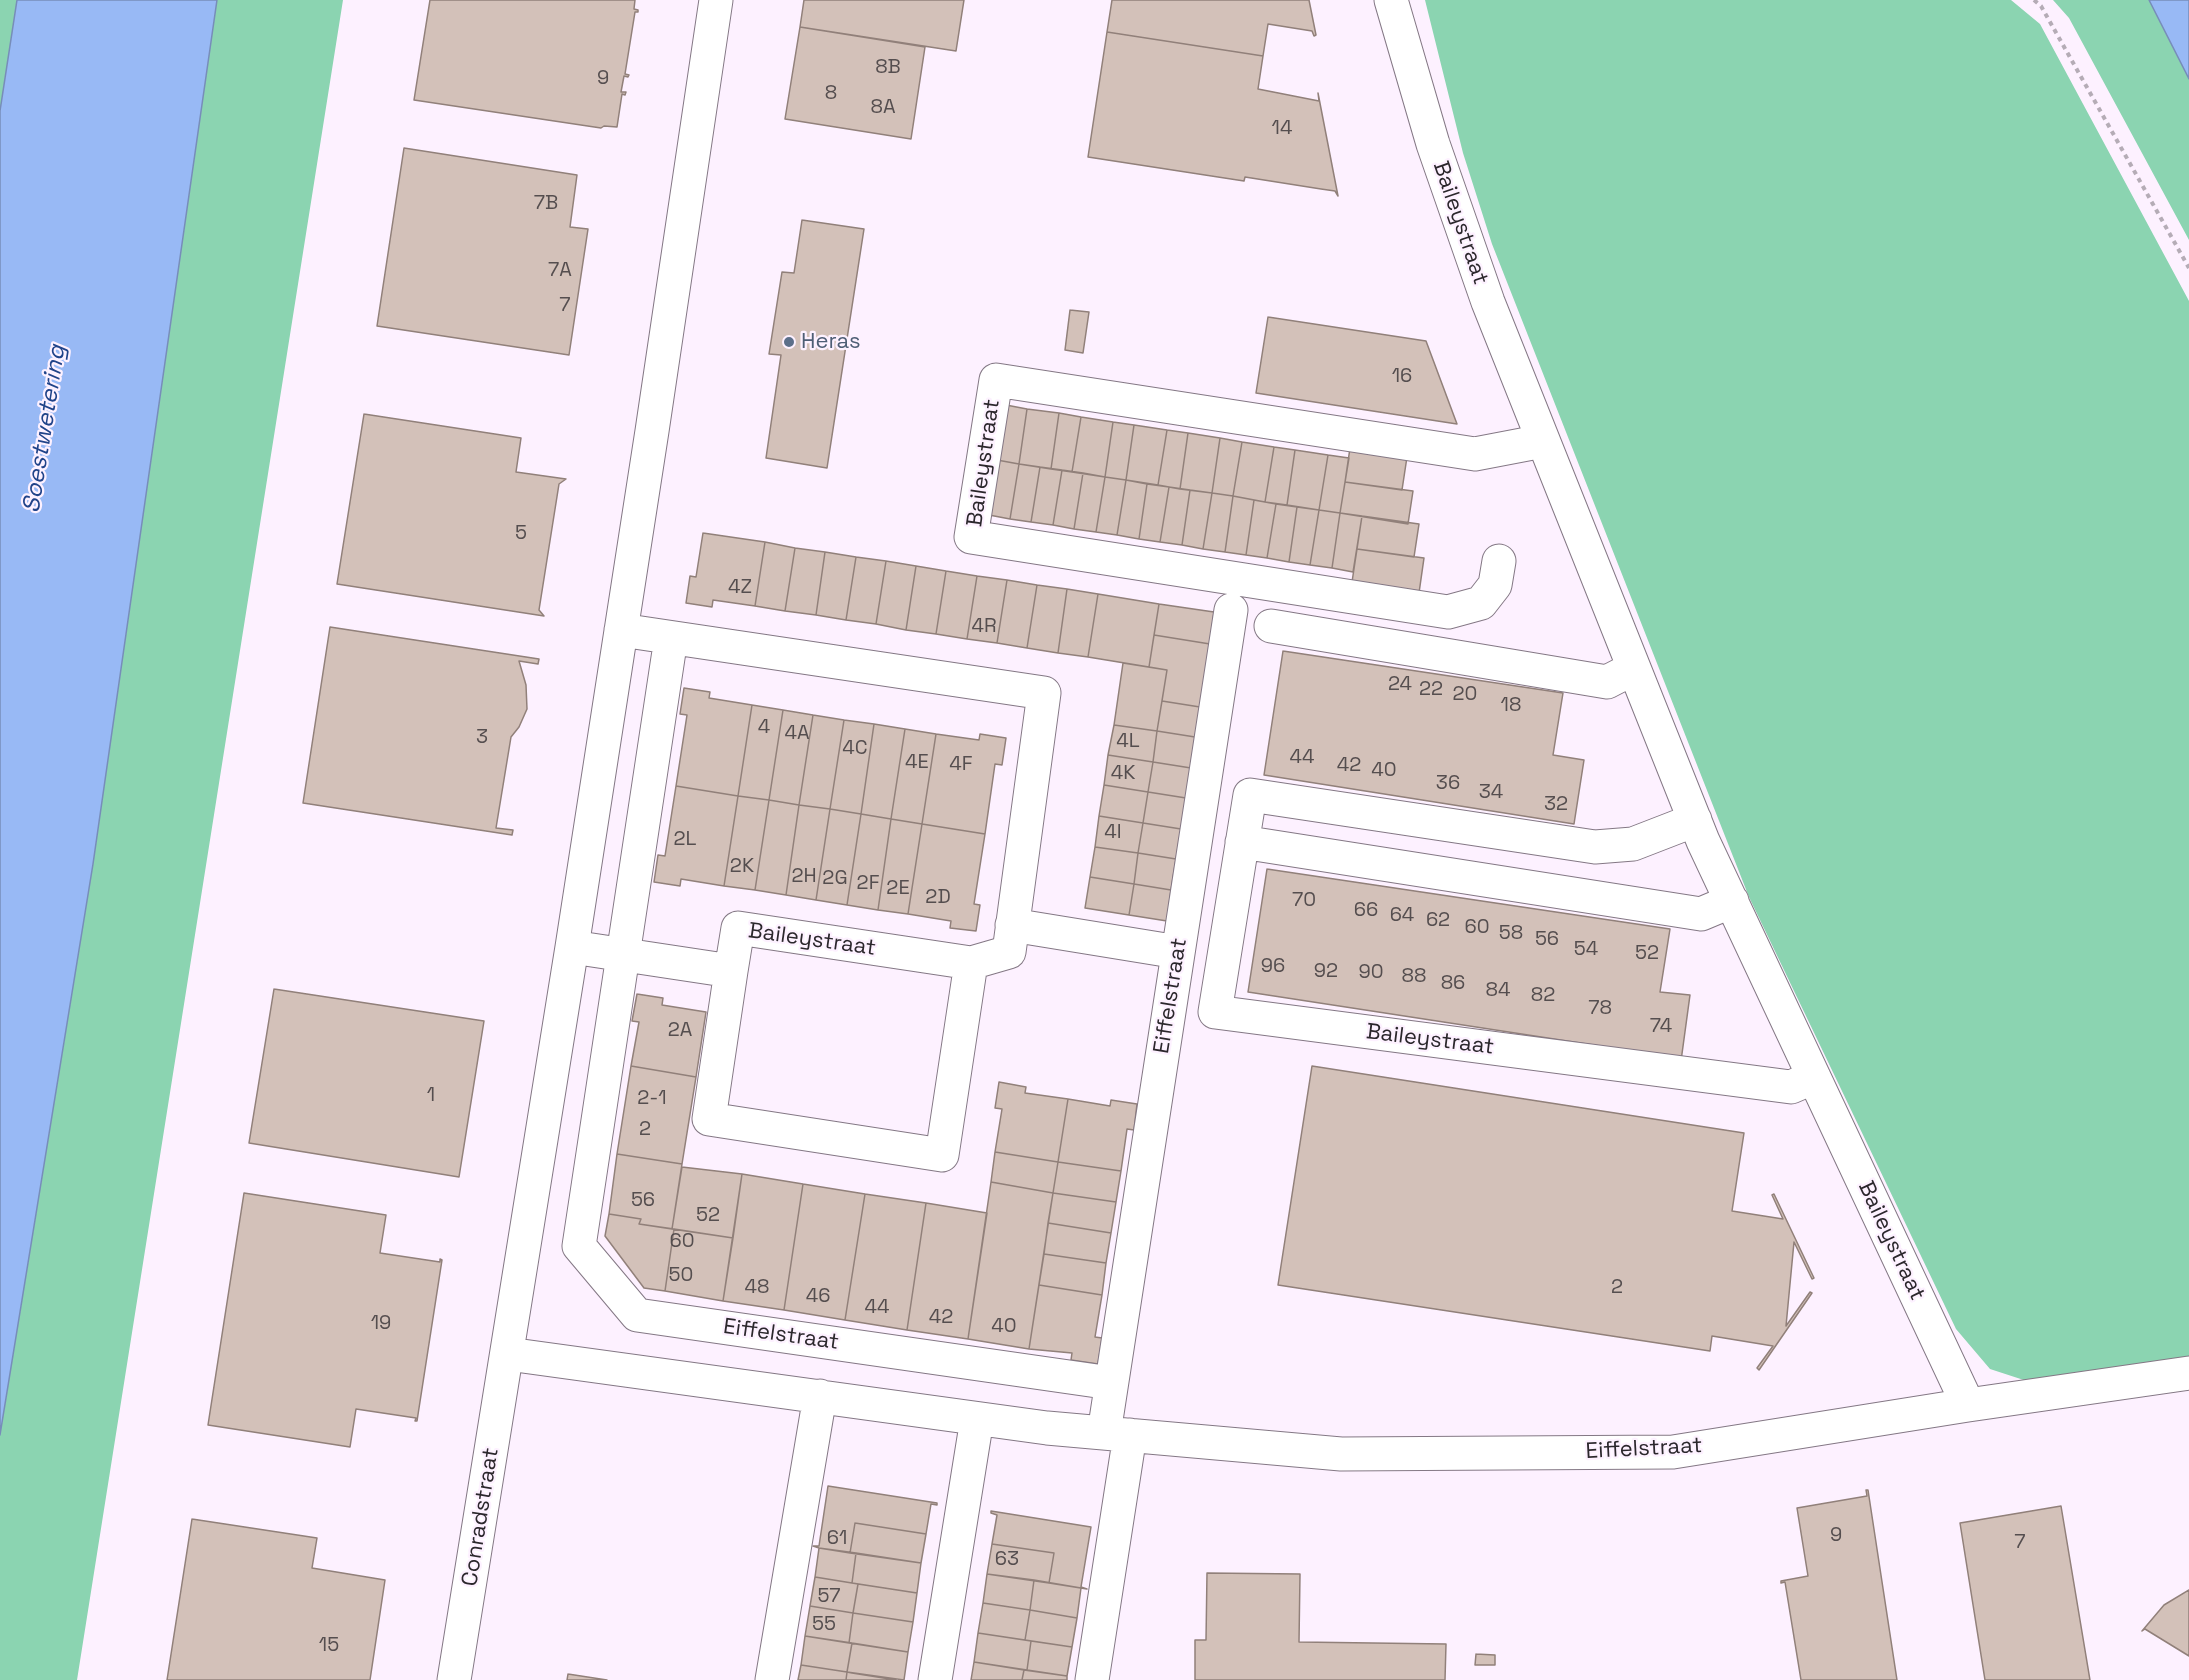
<!DOCTYPE html>
<html>
<head>
<meta charset="utf-8">
<style>
  body { margin:0 }
  canvas { display:block; background:#fdf1ff }
</style>
</head>
<body>
<canvas width="2189" height="1680"></canvas>
<script>
const ctx = document.querySelector('canvas').getContext('2d');
ctx.lineJoin = 'round';
function fillPath(path, color) {
  ctx.fillStyle = color;
  ctx.fill(path, 'evenodd');
}
function shape(rows) {
  const path = new Path2D();
  for (const r of rows) {
    path.moveTo(r[0], r[1]);
    for (let i = 2; i < r.length; i += 2) path.lineTo(r[i], r[i + 1]);
  }
  return path;
}
function strokePath(path, color, width, dash) {
  ctx.strokeStyle = color;
  ctx.lineWidth = width;
  ctx.lineCap = dash ? 'butt' : 'round';
  ctx.setLineDash(dash || []);
  ctx.stroke(path);
}
function label(font, color, halo, rows, align = 'center') {
  ctx.font = font + ' "Space Grotesk",sans-serif';
  ctx.lineWidth = 4.5;
  ctx.setLineDash([]);
  ctx.textBaseline = 'middle';
  ctx.strokeStyle = halo;
  ctx.fillStyle = color;
  for (const [text, x, y, turn = 0] of rows) {
    ctx.save();
    ctx.translate(x, y);
    ctx.rotate((+turn || 0) * Math.PI / 180);
    ctx.textAlign = isNaN(turn) ? turn : align;
    if (halo) ctx.strokeText(text, 0, 0);
    ctx.fillText(text, 0, 0);
    ctx.restore();
  }
}
fillPath(shape([
  [0,0,17,0,0,111],
  [217,0,343,0,77,1680,0,1680,0,1435,93,864],
  [1425,0,2011,0,2040,24,2189,301,2189,1358,2033,1383,1990,1369,1956,1329,1749,897,1492,244,1463,153],
  [2053,0,2149,0,2189,79,2189,240,2069,18]
]), '#8bd4b1');
const water = shape([
  [17,0,217,0,93,864,0,1435,0,111,17,0],
  [2149,0,2189,0,2189,79,2149,0]
]);
fillPath(water, '#98b9f5');
strokePath(water, '#778db9', 1.5);
const building = shape([
  [430,0,635,0,634,9,638,10,638,12,635,12,625,74,629,75,628,77,624,76,621,92,626,92,625,95,622,94,617,127,604,126,601,128,414,100,430,0],
  [804,0,964,0,956,51,800,27,804,0],
  [1112,0,1309,0,1316,35,1314,36,1312,31,1268,24,1263,56,1107,32,1112,0],
  [800,27,925,47,911,139,785,119,800,27],
  [1107,32,1263,56,1258,89,1319,101,1318,93,1338,196,1335,191,1321,189,1245,177,1244,181,1088,157,1107,32],
  [404,148,577,175,570,227,588,229,569,355,377,326,404,148],
  [802,220,864,229,827,468,766,458,781,355,769,354,782,272,794,273,802,220],
  [1070,310,1089,312,1083,353,1065,350,1070,310],
  [1268,317,1426,341,1457,424,1256,393,1268,317],
  [1006,405,1027,409,1019,464,997,460,1006,405],
  [1027,409,1059,413,1051,469,1019,464,1027,409],
  [1059,413,1081,417,1072,472,1051,469,1059,413],
  [364,414,521,438,516,472,566,479,559,484,539,610,544,616,337,584,364,414],
  [1081,417,1113,422,1105,477,1072,472,1081,417],
  [1113,422,1134,425,1126,480,1105,477,1113,422],
  [1134,425,1167,430,1158,485,1126,480,1134,425],
  [1167,430,1188,433,1180,489,1158,485,1167,430],
  [1188,433,1220,438,1212,493,1180,489,1188,433],
  [1220,438,1242,442,1233,496,1212,493,1220,438],
  [1242,442,1274,447,1265,502,1233,496,1242,442],
  [1274,447,1295,450,1287,505,1265,502,1274,447],
  [1350,448,1407,457,1402,490,1345,482,1350,448],
  [1295,450,1328,455,1319,510,1287,505,1295,450],
  [1328,455,1349,458,1340,513,1319,510,1328,455],
  [997,460,1019,464,1010,519,989,515,997,460],
  [1019,464,1040,467,1031,522,1010,519,1019,464],
  [1040,467,1062,470,1053,525,1031,522,1040,467],
  [1062,470,1083,473,1074,529,1053,525,1062,470],
  [1083,473,1105,477,1096,532,1074,529,1083,473],
  [1105,477,1126,480,1117,535,1096,532,1105,477],
  [1126,480,1147,484,1139,539,1117,535,1126,480],
  [1345,482,1413,491,1408,524,1340,513,1345,482],
  [1147,484,1169,487,1160,542,1139,539,1147,484],
  [1169,487,1190,490,1182,545,1160,542,1169,487],
  [1190,490,1212,493,1203,549,1182,545,1190,490],
  [1212,493,1233,496,1225,552,1203,549,1212,493],
  [1233,496,1254,500,1246,555,1225,552,1233,496],
  [1254,500,1276,504,1267,558,1246,555,1254,500],
  [1276,504,1297,507,1289,562,1267,558,1276,504],
  [1297,507,1319,510,1310,565,1289,562,1297,507],
  [1319,510,1340,513,1332,568,1310,565,1319,510],
  [1340,513,1362,516,1353,572,1332,568,1340,513],
  [1362,516,1419,524,1414,557,1357,549,1362,516],
  [703,533,765,542,755,606,713,600,712,607,686,603,690,576,696,577,703,533],
  [765,542,795,548,785,611,755,606,765,542],
  [795,548,825,552,816,615,785,611,795,548],
  [1357,549,1424,558,1419,593,1352,582,1357,549],
  [825,552,856,557,846,620,816,615,825,552],
  [856,557,886,561,876,624,846,620,856,557],
  [886,561,916,566,906,630,876,624,886,561],
  [916,566,946,571,936,634,906,630,916,566],
  [946,571,977,576,967,639,936,634,946,571],
  [977,576,1007,580,997,643,967,639,977,576],
  [1007,580,1037,585,1027,648,997,643,1007,580],
  [1037,585,1067,589,1058,653,1027,648,1037,585],
  [1067,589,1098,594,1088,657,1058,653,1067,589],
  [1098,594,1159,604,1149,667,1088,657,1098,594],
  [1159,604,1214,612,1210,644,1154,635,1159,604],
  [330,627,539,659,538,664,519,661,526,685,527,709,519,727,511,737,496,828,513,830,512,835,303,803,330,627],
  [1154,635,1210,644,1200,707,1162,701,1167,670,1149,667,1154,635],
  [1283,651,1563,693,1553,755,1584,760,1574,824,1264,775,1283,651],
  [1123,663,1167,670,1157,731,1114,725,1123,663],
  [684,688,710,692,709,698,752,705,738,796,676,786,687,715,680,714,684,688],
  [1162,701,1200,707,1195,737,1157,731,1162,701],
  [752,705,783,710,769,800,738,796,752,705],
  [783,710,813,715,799,805,769,800,783,710],
  [813,715,844,720,830,809,799,805,813,715],
  [844,720,874,724,861,814,830,809,844,720],
  [874,724,905,729,891,819,861,814,874,724],
  [1114,725,1157,731,1153,762,1108,755,1114,725],
  [905,729,936,734,922,824,891,819,905,729],
  [1157,731,1195,737,1191,768,1153,762,1157,731],
  [936,734,979,740,980,734,1006,738,1002,765,995,764,985,834,922,824,936,734],
  [1108,755,1153,762,1148,792,1104,785,1108,755],
  [1153,762,1191,768,1186,798,1148,792,1153,762],
  [1104,785,1148,792,1143,823,1099,816,1104,785],
  [676,786,738,796,724,886,681,879,680,886,654,882,658,855,665,856,676,786],
  [1148,792,1186,798,1181,829,1143,823,1148,792],
  [738,796,769,800,755,890,724,886,738,796],
  [769,800,799,805,786,895,755,890,769,800],
  [799,805,830,809,816,900,786,895,799,805],
  [830,809,861,814,847,905,816,900,830,809],
  [861,814,891,819,878,910,847,905,861,814],
  [1099,816,1143,823,1138,853,1095,847,1099,816],
  [891,819,922,824,908,914,878,910,891,819],
  [1143,823,1181,829,1176,859,1138,853,1143,823],
  [922,824,985,834,974,904,980,905,976,931,950,928,951,921,908,914,922,824],
  [1095,847,1138,853,1134,884,1090,877,1095,847],
  [1138,853,1176,859,1171,890,1134,884,1138,853],
  [1267,869,1670,929,1660,992,1690,995,1681,1061,1678,1058,1248,992,1267,869],
  [1090,877,1134,884,1129,915,1085,908,1090,877],
  [1134,884,1171,890,1167,921,1129,915,1134,884],
  [274,989,484,1021,459,1177,249,1143,274,989],
  [637,994,663,998,662,1005,706,1012,696,1077,631,1066,639,1022,632,1021,637,994],
  [631,1066,696,1077,682,1164,617,1154,631,1066],
  [1312,1066,1744,1133,1732,1211,1783,1219,1772,1195,1774,1194,1814,1278,1812,1279,1794,1242,1786,1326,1810,1292,1812,1293,1759,1370,1757,1368,1773,1346,1712,1336,1710,1351,1278,1285,1312,1066],
  [999,1082,1026,1087,1025,1093,1068,1099,1058,1162,995,1152,1002,1109,995,1108,999,1082],
  [1068,1099,1110,1106,1111,1100,1137,1104,1134,1130,1127,1129,1121,1171,1058,1162,1068,1099],
  [995,1152,1058,1162,1053,1193,991,1182,995,1152],
  [617,1154,682,1164,672,1229,639,1224,641,1219,609,1214,617,1154],
  [1058,1162,1121,1171,1116,1202,1053,1193,1058,1162],
  [682,1167,742,1174,733,1238,672,1229,682,1167],
  [742,1174,803,1184,784,1310,723,1301,742,1174],
  [991,1182,1053,1193,1029,1349,968,1339,991,1182],
  [803,1184,865,1194,845,1320,784,1310,803,1184],
  [244,1193,386,1215,380,1253,440,1262,440,1259,442,1260,417,1421,415,1421,416,1418,356,1409,350,1447,208,1425,244,1193],
  [1053,1193,1116,1202,1111,1233,1048,1223,1053,1193],
  [865,1194,926,1203,907,1330,845,1320,865,1194],
  [926,1203,987,1213,968,1339,907,1330,926,1203],
  [609,1214,641,1219,639,1224,674,1229,665,1291,644,1288,605,1236,609,1214],
  [1048,1223,1111,1233,1106,1263,1044,1254,1048,1223],
  [674,1229,733,1238,723,1301,665,1291,674,1229],
  [1044,1254,1106,1263,1102,1295,1039,1285,1044,1254],
  [1039,1285,1102,1295,1095,1337,1102,1338,1098,1364,1071,1360,1072,1353,1029,1349,1039,1285],
  [828,1486,937,1503,937,1505,931,1504,926,1534,855,1523,850,1553,819,1548,813,1546,819,1546,828,1486],
  [1866,1490,1868,1490,1897,1680,1801,1680,1785,1582,1781,1583,1781,1581,1808,1576,1797,1508,1867,1496,1866,1490],
  [2061,1506,2090,1680,1985,1680,1960,1523,2061,1506],
  [991,1511,1091,1527,1081,1587,1087,1589,1049,1583,1054,1553,992,1544,997,1515,991,1513,991,1511],
  [192,1519,317,1538,312,1568,385,1580,370,1680,167,1680,192,1519],
  [855,1523,926,1534,921,1563,850,1553,855,1523],
  [992,1544,1054,1553,1049,1583,987,1574,992,1544],
  [819,1548,856,1553,852,1583,815,1577,819,1548],
  [856,1553,921,1563,917,1593,852,1583,856,1553],
  [1207,1573,1300,1574,1299,1642,1446,1644,1445,1680,1195,1680,1195,1640,1206,1640,1207,1573],
  [987,1574,1034,1580,1030,1610,983,1603,987,1574],
  [815,1577,858,1584,853,1613,810,1606,815,1577],
  [1034,1580,1081,1588,1077,1618,1030,1610,1034,1580],
  [858,1584,917,1593,913,1622,853,1613,858,1584],
  [2189,1590,2189,1656,2145,1629,2142,1631,2164,1605,2189,1590],
  [983,1603,1030,1610,1025,1640,978,1633,983,1603],
  [810,1606,853,1613,849,1643,805,1636,810,1606],
  [1030,1610,1077,1618,1072,1647,1025,1640,1030,1610],
  [853,1613,913,1622,908,1652,849,1643,853,1613],
  [978,1633,1031,1641,1027,1670,974,1662,978,1633],
  [805,1636,852,1643,847,1672,801,1665,805,1636],
  [1031,1641,1072,1647,1067,1676,1027,1670,1031,1641],
  [852,1643,908,1652,904,1680,847,1672,852,1643],
  [1476,1654,1495,1655,1495,1665,1475,1665,1476,1654],
  [974,1662,1024,1670,1022,1680,971,1680,974,1662],
  [801,1665,847,1672,846,1680,798,1680,801,1665],
  [1024,1670,1067,1676,1067,1680,1022,1680,1024,1670],
  [847,1672,852,1673,896,1680,846,1680,847,1672],
  [568,1674,607,1680,567,1680,568,1674]
]);
fillPath(building, '#d3c1b9');
strokePath(building, '#91807a', 1.5);
const minor = shape([
  [1391,0,1433,144,1488,302,1703,841,1968,1405],
  [1499,561,1495,585,1481,603,1448,612,971,537,996,380,1475,454,1543,441],
  [1271,626,1607,682,1634,668],
  [671,638,579,1246,637,1315,1111,1383],
  [1695,820,1633,844,1595,847,1250,795,1215,1012,1791,1087,1814,1077],
  [1242,842,1701,914,1732,901],
  [1012,925,1178,952],
  [572,947,731,971,738,928,971,963,1009,952,1044,693,621,630],
  [731,971,709,1119,942,1155,971,963],
  [508,1354,1047,1428,1341,1454,1673,1452,1968,1405,2189,1373],
  [1104,1433,1231,610],
  [454,1680,572,947,652,431,716,0],
  [772,1680,820,1396],
  [935,1680,977,1419],
  [1092,1680,1130,1435]
]);
strokePath(minor, '#847885', 35);
strokePath(shape([
  [2034,0,2041,6,2189,268]
]), '#b5acb6', 4, [4.5, 4.5]);
strokePath(minor, '#fff', 33);
for (const [x, y, r, color] of [
  [789,342,6,"#5c6f8a"]
]) {
  const dot = new Path2D();
  dot.arc(x, y, r, 0, 2 * Math.PI);
  ctx.fillStyle = color;
  ctx.fill(dot);
  strokePath(dot, '#fdf1ff', 2);
}
label('20px', '#554e4f', null, [
  ["8B",888,68],
  ["9",603,79],
  ["8",831,94],
  ["8A",883,108],
  ["14",1282,129],
  ["7B",546,204],
  ["7A",560,271],
  ["7",565,306],
  ["16",1402,377],
  ["5",521,534],
  ["4Z",740,588],
  ["4R",984,627],
  ["24",1400,685],
  ["22",1431,690],
  ["20",1465,695],
  ["18",1511,706],
  ["4",764,728],
  ["4A",797,734],
  ["3",482,738],
  ["4L",1128,742],
  ["4C",855,749],
  ["44",1302,758],
  ["4E",917,763],
  ["4F",961,765],
  ["42",1349,766],
  ["40",1384,771],
  ["4K",1123,774],
  ["36",1448,784],
  ["34",1491,793],
  ["32",1556,805],
  ["4I",1113,833],
  ["2L",685,840],
  ["2K",742,867],
  ["2H",804,877],
  ["2G",835,879],
  ["2F",868,884],
  ["2E",898,889],
  ["2D",938,898],
  ["70",1304,901],
  ["66",1366,911],
  ["64",1402,916],
  ["62",1438,921],
  ["60",1477,928],
  ["58",1511,934],
  ["56",1547,940],
  ["54",1586,950],
  ["52",1647,954],
  ["96",1273,967],
  ["92",1326,972],
  ["90",1371,973],
  ["88",1414,977],
  ["86",1453,984],
  ["84",1498,991],
  ["82",1543,996],
  ["78",1600,1009],
  ["74",1661,1027],
  ["2A",680,1031],
  ["1",431,1096],
  ["2-1",652,1099],
  ["2",645,1130],
  ["56",643,1201],
  ["52",708,1216],
  ["60",682,1242],
  ["50",681,1276],
  ["48",757,1288],
  ["2",1617,1288],
  ["46",818,1297],
  ["44",877,1308],
  ["42",941,1318],
  ["19",381,1324],
  ["40",1004,1327],
  ["9",1836,1536],
  ["61",837,1539],
  ["7",2020,1543],
  ["63",1007,1560],
  ["57",829,1597],
  ["55",824,1625],
  ["15",329,1646]
]);
label('22px', '#2b272c', '#fdf1ff', [
  ["Baileystraat",1460,223,71],
  ["Baileystraat",984,463,-82],
  ["Baileystraat",812,940,8],
  ["Eiffelstraat",1171,996,-81],
  ["Baileystraat",1430,1040,7],
  ["Baileystraat",1891,1241,65],
  ["Eiffelstraat",781,1335,8],
  ["Eiffelstraat",1644,1449,-3],
  ["Conradstraat",481,1517,-81]
]);
label('22px', '#4e5e75', '#fdf1ff', [
  ["Heras",801,342]
], 'left');
label('italic 24px', '#204389', '#fdf1ff', [
  ["Soestwetering",45,429,-81]
]);
</script>
</body>
</html>
